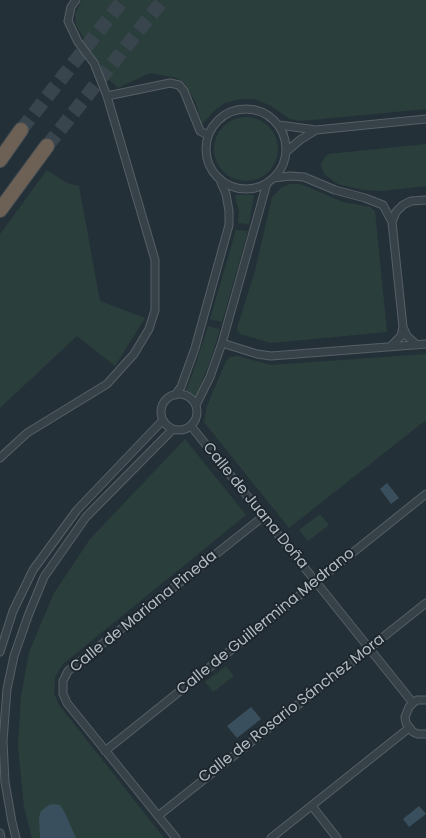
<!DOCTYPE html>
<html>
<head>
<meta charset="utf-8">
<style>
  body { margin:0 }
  canvas { display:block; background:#243038 }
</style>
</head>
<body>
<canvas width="426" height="838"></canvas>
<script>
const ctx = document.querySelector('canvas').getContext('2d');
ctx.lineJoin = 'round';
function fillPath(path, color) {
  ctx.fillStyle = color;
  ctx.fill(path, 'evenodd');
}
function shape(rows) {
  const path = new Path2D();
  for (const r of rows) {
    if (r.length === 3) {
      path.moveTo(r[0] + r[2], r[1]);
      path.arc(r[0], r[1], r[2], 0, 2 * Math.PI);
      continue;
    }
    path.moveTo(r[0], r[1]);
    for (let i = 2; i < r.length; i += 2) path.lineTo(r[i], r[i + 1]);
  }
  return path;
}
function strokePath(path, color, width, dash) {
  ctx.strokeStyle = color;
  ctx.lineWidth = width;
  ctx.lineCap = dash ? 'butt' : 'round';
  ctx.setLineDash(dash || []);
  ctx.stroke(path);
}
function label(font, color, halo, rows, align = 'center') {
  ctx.font = font + ' Poppins,sans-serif';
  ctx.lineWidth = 4;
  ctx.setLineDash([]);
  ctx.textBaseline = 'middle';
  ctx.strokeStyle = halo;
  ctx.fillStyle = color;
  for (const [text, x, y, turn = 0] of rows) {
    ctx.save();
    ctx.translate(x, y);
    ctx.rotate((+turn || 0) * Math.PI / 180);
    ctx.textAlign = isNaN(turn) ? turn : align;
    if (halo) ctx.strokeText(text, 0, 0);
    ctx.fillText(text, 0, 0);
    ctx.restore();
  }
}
fillPath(shape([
  [82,0,426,0,426,109,300,121,290,119,271,106,255,99,241,99,225,103,214,111,202,124,195,101,185,84,177,78,150,73,118,88,108,79,76,25,75,14],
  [246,149,32],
  [426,144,426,186,381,191,363,190,338,184,325,175,322,169,321,164,324,158,328,154],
  [47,170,67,183,79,186,100,301,145,318,115,366,77,336,0,408,0,234],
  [290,184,299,184,308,187,343,202,370,207,375,211,387,332,271,343,240,334,237,330,238,325,255,271,272,197,282,187],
  [236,195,254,195,249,224,238,223,239,211,235,197],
  [236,230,248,231,222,322,210,319],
  [208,326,220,329,210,362,196,396,186,390,192,375],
  [426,354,426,420,289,528,204,422,207,406,226,361,230,357,238,356,271,365],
  [185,439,246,515,63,664,55,677,54,693,59,705,164,838,32,838,24,807,18,746,21,696,29,652,54,593,90,539],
  [320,514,329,525,308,541,299,530],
  [226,666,234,676,213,692,205,682]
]), '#2a3e3b');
fillPath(shape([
  [387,483,399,498,391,504,380,489],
  [251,707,261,719,237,738,227,726],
  [54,804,60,805,64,811,76,838,40,838,39,817,41,811,49,805],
  [419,806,426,814,409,827,403,819]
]), '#3a4f5d');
strokePath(shape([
  [21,130,123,0],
  [47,146,163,0]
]), '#39454d', 14, [14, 7]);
const street = shape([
  [107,96,170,83,179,85,184,91,200,131,208,135],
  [246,149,40],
  [279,125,316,130,426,119],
  [287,151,300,140,316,130],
  [274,178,290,176,304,177,335,190,365,198,383,205,392,222,403,327,401,336,391,346],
  [392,222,396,212,403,205,411,201,426,200],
  [403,327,407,336,417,345],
  [222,343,257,354,271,356,426,344],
  [179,412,18],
  [175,395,181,387,195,348,229,225,229,211,226,194,220,180],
  [196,405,210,377,222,343,267,183],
  [191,426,413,703],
  [0,458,27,433,107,384,134,354,149,329,155,310,155,260,107,96,94,63,78,42,68,21,71,7,76,0],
  [0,652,13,611,33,570,77,510,163,420],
  [426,700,417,700,413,703,409,707,405,717,406,723,413,732,418,734,426,734],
  [105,751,426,494],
  [312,806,337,838],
  [158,816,426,603],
  [0,833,1,838],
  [16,838,12,822,5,782,3,741,7,689,14,656,28,616,44,577,86,517,173,429],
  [176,838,67,703,63,694,63,681,68,671,264,516],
  [271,838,409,728]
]);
const highway = shape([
  [0,160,21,130],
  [0,210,47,146]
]);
strokePath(street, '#565f66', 9);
strokePath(highway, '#434c53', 16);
strokePath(street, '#374148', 7);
strokePath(highway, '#6d6055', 14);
label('15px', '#b3bcc4', '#1d262d', [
  ["Calle de Juana Doña",255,506,51],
  ["Calle de Mariana Pineda",144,612,-39],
  ["Calle de Guillermina Medrano",266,622,-39],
  ["Calle de Rosario Sánchez Mora",292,709,-38]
]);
</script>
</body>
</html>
